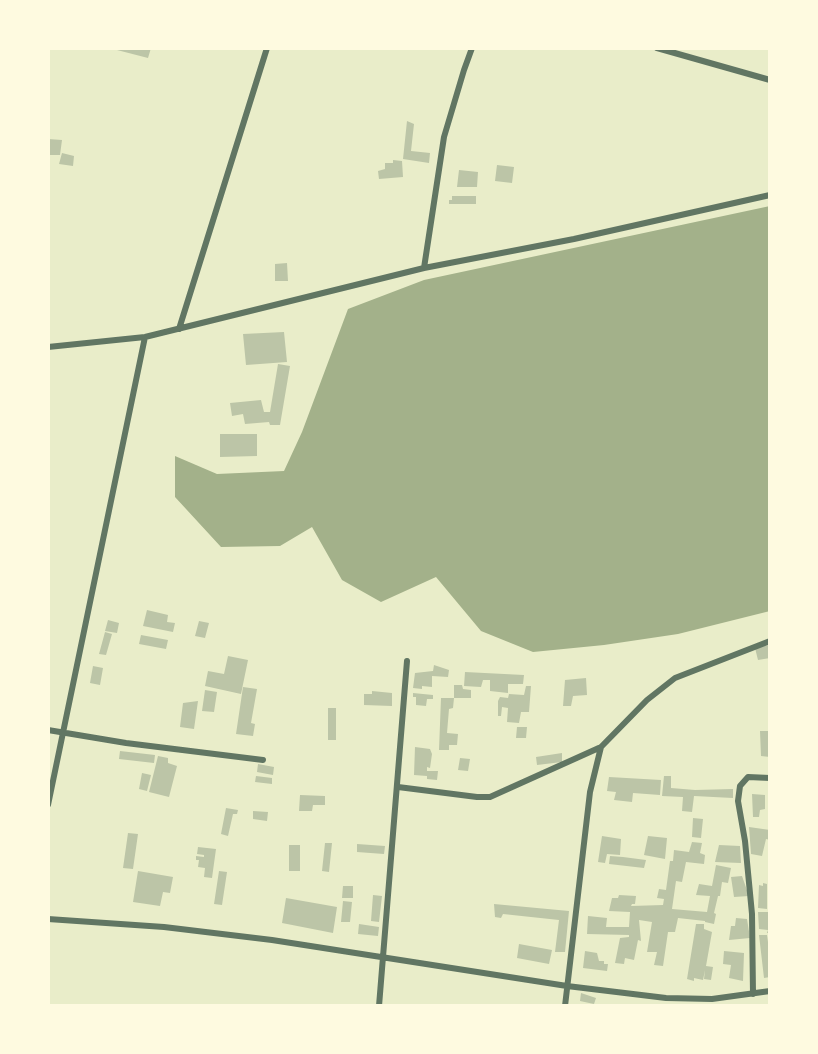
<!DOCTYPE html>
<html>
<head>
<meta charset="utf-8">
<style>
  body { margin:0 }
  #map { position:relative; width:818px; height:1054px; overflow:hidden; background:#e9edc9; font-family:Merriweather,serif }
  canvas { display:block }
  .frame { position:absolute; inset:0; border:50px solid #fefae0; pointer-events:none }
</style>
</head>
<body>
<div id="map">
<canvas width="818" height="1054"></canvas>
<div class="frame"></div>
</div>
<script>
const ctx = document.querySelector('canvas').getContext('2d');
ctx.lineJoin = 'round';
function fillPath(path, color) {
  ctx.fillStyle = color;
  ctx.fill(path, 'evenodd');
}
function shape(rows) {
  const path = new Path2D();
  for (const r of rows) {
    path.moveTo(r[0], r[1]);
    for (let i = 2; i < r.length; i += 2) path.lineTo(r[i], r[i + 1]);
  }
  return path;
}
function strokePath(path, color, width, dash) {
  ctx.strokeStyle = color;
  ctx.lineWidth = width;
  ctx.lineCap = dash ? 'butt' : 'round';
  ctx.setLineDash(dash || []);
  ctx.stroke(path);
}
fillPath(shape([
  [770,206,770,611,678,634,604,645,533,652,481,631,436,577,381,602,342,580,312,527,280,546,221,547,175,497,175,456,217,474,284,471,302,432,348,309,424,280]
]), '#a3b18a');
fillPath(shape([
  [118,48,151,48,148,58,117,50],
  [407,121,414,124,411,151,430,153,429,163,403,159],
  [48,139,62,140,60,155,48,155],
  [62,153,74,156,73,166,59,164],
  [393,160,402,161,403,177,379,179,378,171,385,169,385,163,393,163],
  [497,165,514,167,512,183,495,181],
  [459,170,478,172,477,187,457,187],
  [452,196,476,196,476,204,449,204,449,200,452,200],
  [287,263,288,281,275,281,275,264],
  [284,332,287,362,246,365,243,334],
  [278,364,290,366,280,425,270,425,269,422,245,424,243,414,232,416,230,403,261,400,264,412,270,412],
  [220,434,257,434,257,456,220,457],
  [147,610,168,615,167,622,175,623,173,632,143,626],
  [108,620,119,623,117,633,105,631],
  [199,621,209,623,205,638,195,636],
  [105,632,112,634,106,655,99,654],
  [141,635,168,640,166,649,139,644],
  [769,645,770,658,758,660,755,648],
  [228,656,248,660,241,694,205,686,208,671,224,674],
  [434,665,449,670,448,677,432,676,432,687,422,686,422,689,413,688,415,673,433,671],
  [93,666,103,668,100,685,90,683],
  [465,672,524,675,523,684,508,684,508,693,490,691,490,680,483,680,481,687,464,686],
  [586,678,587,695,573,696,571,706,563,706,565,680],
  [454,685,462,685,463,689,471,690,471,698,454,698],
  [526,686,531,686,529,712,521,712,519,723,507,722,508,708,502,707,501,716,498,716,498,701,500,697,508,698,509,694,524,695],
  [243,687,257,689,251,723,255,724,253,736,236,734],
  [205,690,217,692,214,712,202,711],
  [372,691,392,693,392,706,364,705,364,694,372,694],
  [413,693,433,695,433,699,427,699,426,706,416,705,416,697,413,697],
  [441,698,454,698,453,708,449,709,447,733,458,734,457,745,449,745,449,750,439,750],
  [198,701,194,729,180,727,183,703],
  [328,708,336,708,336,740,328,740],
  [517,727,527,727,526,738,516,738],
  [760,731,769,731,770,757,761,756],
  [415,747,430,749,432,754,430,768,427,767,427,771,438,771,437,780,427,779,427,776,414,775],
  [120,751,155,755,154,763,119,759],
  [562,753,562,762,537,765,536,757],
  [158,756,168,758,168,763,177,766,169,797,149,792],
  [460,758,470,759,468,771,458,770],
  [258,764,274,767,273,775,257,772],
  [142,773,151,775,147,791,139,789],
  [256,776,272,778,272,784,255,782],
  [664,776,671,776,671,788,695,790,733,789,733,798,694,796,692,812,682,811,683,797,662,796],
  [609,777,661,780,660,795,633,793,632,802,614,800,616,792,607,791],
  [752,794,765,795,765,809,760,810,759,817,753,817],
  [300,795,325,796,325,805,313,805,312,811,299,811],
  [226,808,238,810,237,814,233,814,228,836,221,834],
  [253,811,268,812,267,821,253,819],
  [693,818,703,819,701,838,692,837],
  [749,827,770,830,770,840,766,839,762,856,751,854],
  [128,833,138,834,133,869,123,868],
  [602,836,621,839,620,855,607,854,605,863,598,862],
  [648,836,667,838,665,859,644,855],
  [692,842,702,843,700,853,705,855,704,864,686,862,682,882,676,881,672,909,707,912,710,896,696,895,699,884,712,886,716,865,731,868,728,883,722,882,720,896,718,896,714,913,716,914,714,924,705,922,705,921,678,918,675,932,668,932,663,966,654,965,657,952,647,952,652,922,639,920,641,941,638,940,634,960,625,958,624,964,615,963,620,938,629,937,629,935,587,934,588,916,607,918,606,927,629,927,630,912,609,911,612,898,618,898,619,895,636,896,635,904,632,904,631,906,663,905,664,899,657,898,659,889,666,890,670,861,673,861,674,850,689,852],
  [325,843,332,843,329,872,322,871],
  [357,844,385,846,384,854,357,852],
  [289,845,300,845,300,871,289,871],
  [719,845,740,846,741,863,715,862],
  [198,847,216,849,212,878,204,877,205,868,198,867,199,860,196,860,196,856,204,857,204,855,197,854],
  [610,856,623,857,646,860,644,868,609,864],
  [138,871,173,877,170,893,163,892,160,906,133,902],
  [219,871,227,872,222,905,214,904],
  [742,876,749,896,734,897,731,877],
  [763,883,767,884,767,909,758,908,759,885,763,886],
  [343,886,353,886,353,898,342,898],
  [373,895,382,896,379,922,371,921],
  [286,898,337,907,333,933,282,923],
  [343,901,352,902,350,922,341,922],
  [494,904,569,911,565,952,555,952,559,920,503,914,501,918,495,917],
  [758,912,770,912,770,933,767,933,768,930,759,929],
  [736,918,747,919,750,938,729,940,731,926,735,926],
  [359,924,379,927,378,936,358,934],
  [696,924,704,924,704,929,712,932,706,966,713,967,711,980,704,979,705,970,703,980,694,978,694,981,687,979],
  [759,935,767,935,768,942,770,941,770,977,764,978],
  [519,944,552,950,549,964,517,958],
  [585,951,597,953,599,961,604,961,604,964,608,964,607,971,583,968],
  [724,951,744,953,743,981,729,978,731,965,723,964],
  [581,993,596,998,594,1004,580,1001]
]), '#bcc5a7');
strokePath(shape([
  [657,48,770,80],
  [424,268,444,137,464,70,472,48],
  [179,329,267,48],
  [48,347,145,337,424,268,574,239,770,195],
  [48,730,126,743,263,760],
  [398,787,477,797,490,797,601,747,647,700,675,678,770,641],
  [48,805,145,337],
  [48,919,164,927,272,940,567,986,666,998,712,999,770,991],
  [753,994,752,914,745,841,738,801,740,786,748,777,770,778],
  [379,1006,407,661],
  [565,1006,590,792,601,747]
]), '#617663', 6);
</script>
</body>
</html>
